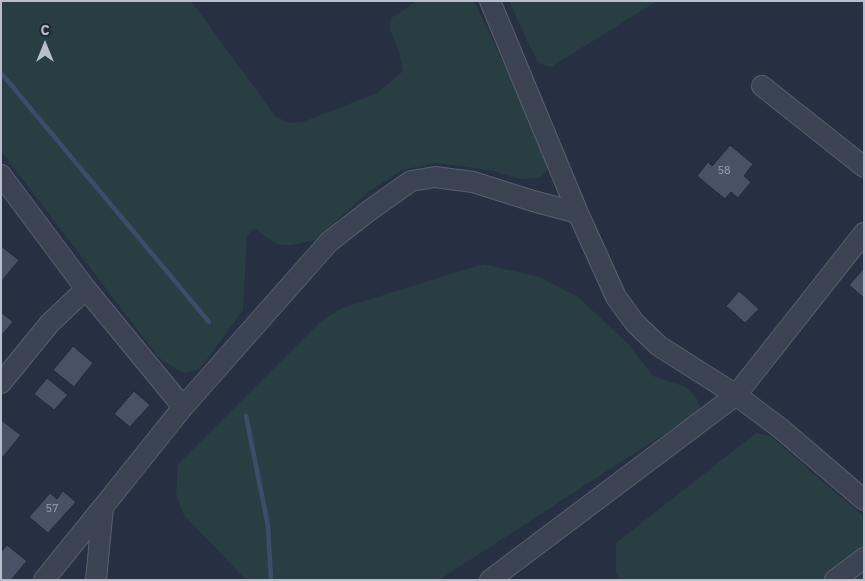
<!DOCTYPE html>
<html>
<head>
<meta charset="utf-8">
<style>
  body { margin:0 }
  #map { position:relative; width:865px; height:581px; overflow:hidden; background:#263042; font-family:"IBM Plex Sans",sans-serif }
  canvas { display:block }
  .frame { position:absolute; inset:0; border:2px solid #b8becc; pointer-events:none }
  .north { position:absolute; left:20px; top:20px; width:50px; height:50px; -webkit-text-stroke:4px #1f2737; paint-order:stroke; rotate:0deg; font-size:14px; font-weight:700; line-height:20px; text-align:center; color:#b8becc }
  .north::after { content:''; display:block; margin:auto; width:18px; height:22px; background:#b8becc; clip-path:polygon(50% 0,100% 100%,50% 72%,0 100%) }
</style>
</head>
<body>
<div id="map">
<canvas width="865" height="581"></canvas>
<div class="frame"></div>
<div class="north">С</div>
</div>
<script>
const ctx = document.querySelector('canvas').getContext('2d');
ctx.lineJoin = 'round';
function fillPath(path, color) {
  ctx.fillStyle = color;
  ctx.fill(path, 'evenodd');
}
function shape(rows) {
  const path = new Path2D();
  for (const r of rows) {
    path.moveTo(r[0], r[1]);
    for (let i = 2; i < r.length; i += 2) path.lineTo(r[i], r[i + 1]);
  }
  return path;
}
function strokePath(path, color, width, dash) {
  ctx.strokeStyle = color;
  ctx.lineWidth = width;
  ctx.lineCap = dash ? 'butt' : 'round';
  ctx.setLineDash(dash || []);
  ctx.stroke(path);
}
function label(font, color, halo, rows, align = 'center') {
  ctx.font = font + ' "IBM Plex Sans",sans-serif';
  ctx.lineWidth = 4;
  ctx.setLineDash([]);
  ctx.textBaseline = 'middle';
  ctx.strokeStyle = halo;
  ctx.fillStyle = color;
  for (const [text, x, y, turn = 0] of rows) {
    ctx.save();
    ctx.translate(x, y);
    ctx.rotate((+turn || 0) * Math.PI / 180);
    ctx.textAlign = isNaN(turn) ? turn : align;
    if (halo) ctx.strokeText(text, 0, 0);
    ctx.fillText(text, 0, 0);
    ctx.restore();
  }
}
fillPath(shape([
  [1,1,191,1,276,117,290,123,303,122,377,93,403,71,399,51,390,30,391,18,417,1,474,1,546,154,547,170,541,177,521,179,489,170,437,163,402,170,368,192,315,240,291,245,278,245,254,228,247,236,243,310,200,369,183,373,159,358,1,151],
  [509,1,657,1,551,67,538,63],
  [483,264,539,277,578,297,629,345,653,376,686,387,697,399,701,410,439,580,246,580,184,515,176,495,178,464,320,322,342,308],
  [756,433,770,436,864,517,864,580,620,580,616,573,616,543]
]), '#293e43');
strokePath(shape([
  [1,73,209,322],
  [246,416,268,526,271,580]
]), '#3c4c6a', 4.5);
const building = shape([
  [730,145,753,164,744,176,751,182,738,198,731,192,725,199,697,176,708,162,712,166,730,145],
  [1,246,19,260,1,282,1,246],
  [864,268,864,298,849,285,864,268],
  [739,291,759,309,745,323,726,306,739,291],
  [1,312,13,322,1,336,1,312],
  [73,346,93,363,74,387,53,370,73,346],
  [47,378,68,395,54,410,34,394,47,378],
  [134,391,150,405,130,427,114,414,134,391],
  [1,420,21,435,3,457,1,456,1,420],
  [63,491,76,502,48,533,29,517,50,493,57,499,63,491],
  [7,545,27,561,11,580,1,580,1,552,7,545]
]);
fillPath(building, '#485266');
strokePath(building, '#212939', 1);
const minor = shape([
  [490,1,578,213,616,297,635,323,659,346,736,395,780,428,864,500],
  [762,86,864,167],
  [1,175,86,289,183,407],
  [1,383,50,323,86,289],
  [44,580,103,507],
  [96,580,103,507,183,407,329,242,370,210,411,181,435,177,473,182,533,201,578,213],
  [490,580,736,395,864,233],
  [835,580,864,558]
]);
strokePath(minor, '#59606f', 22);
strokePath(minor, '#3b4252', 20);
label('11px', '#9ca3b2', null, [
  ["58",724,171],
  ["57",52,509]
]);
</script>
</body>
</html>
